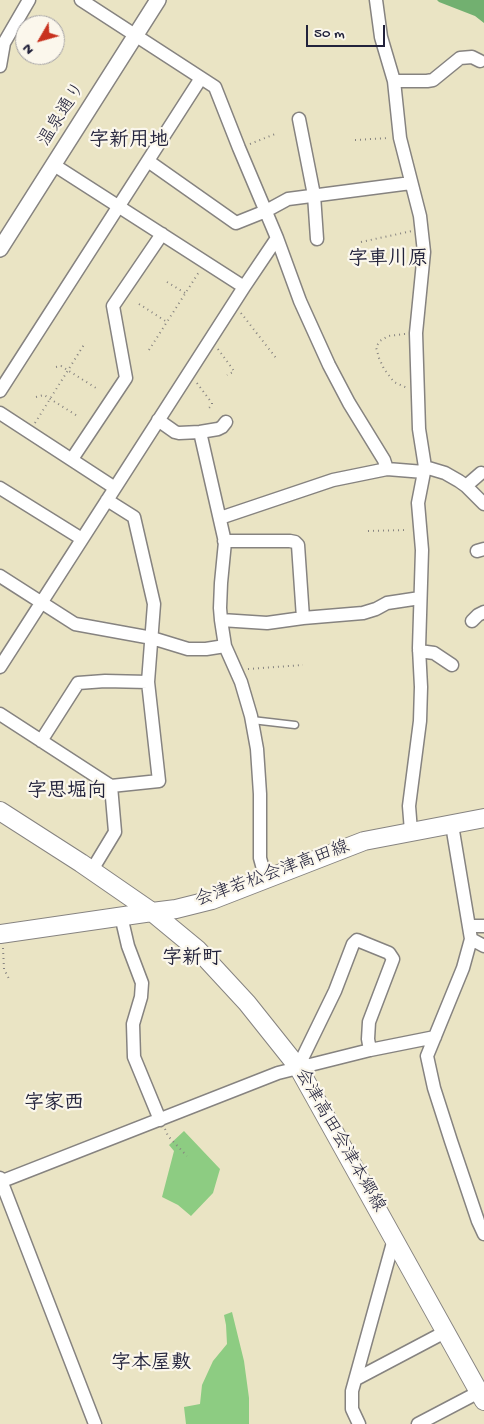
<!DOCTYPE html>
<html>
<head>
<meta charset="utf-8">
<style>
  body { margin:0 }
  #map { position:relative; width:484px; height:1424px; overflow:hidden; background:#eae4c4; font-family:"Gochi Hand",sans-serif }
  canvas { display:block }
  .north { position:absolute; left:15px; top:15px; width:50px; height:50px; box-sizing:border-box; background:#fbf7ec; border:1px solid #a4a2a5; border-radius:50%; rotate:232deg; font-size:14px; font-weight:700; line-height:20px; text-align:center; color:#22223b }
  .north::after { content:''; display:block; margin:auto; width:18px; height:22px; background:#c8321e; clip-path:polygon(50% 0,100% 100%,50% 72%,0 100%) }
  .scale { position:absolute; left:306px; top:25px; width:79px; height:22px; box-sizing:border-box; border:2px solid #22223b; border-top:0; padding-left:6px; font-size:15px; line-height:18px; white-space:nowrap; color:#22223b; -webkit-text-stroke:4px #fbf7ec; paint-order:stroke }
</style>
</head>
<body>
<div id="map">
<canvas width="484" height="1424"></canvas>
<div class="north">N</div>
<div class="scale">50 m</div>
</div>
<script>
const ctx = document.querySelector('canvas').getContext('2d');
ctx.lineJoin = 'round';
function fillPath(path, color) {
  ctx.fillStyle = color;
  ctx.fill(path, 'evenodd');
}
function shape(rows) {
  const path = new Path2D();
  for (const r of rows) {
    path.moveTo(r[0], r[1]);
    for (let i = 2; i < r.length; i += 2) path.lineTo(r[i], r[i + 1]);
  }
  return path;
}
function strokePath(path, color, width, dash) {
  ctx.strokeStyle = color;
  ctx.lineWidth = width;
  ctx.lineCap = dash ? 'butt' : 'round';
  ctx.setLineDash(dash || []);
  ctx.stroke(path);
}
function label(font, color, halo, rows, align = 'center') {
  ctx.font = font + ' "Gochi Hand","Klee One",sans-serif';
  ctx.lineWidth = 4.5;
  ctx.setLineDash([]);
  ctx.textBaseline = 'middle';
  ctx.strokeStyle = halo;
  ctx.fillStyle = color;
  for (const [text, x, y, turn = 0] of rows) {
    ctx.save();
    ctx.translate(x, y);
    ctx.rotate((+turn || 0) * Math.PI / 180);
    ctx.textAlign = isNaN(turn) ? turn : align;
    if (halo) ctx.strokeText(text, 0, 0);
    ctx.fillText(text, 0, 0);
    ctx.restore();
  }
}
fillPath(shape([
  [184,1131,220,1169,213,1193,191,1216,178,1205,162,1197,174,1151,169,1145],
  [232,1312,244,1361,249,1398,249,1424,186,1424,184,1407,200,1404,202,1385,213,1361,227,1344,226,1325,224,1315]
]), '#8dcc82');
fillPath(shape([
  [437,0,484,0,484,23,475,16,439,2]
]), '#72b070');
const service = shape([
  [252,720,295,725]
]);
const minor = shape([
  [81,0,215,87,239,148,277,238,300,301,329,365,349,403,384,460,387,469],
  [376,0,381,37,394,81,400,138,420,216,424,252,416,333,419,429,425,467,418,503,422,550,419,648,421,687,420,721,409,806,411,831],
  [0,66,4,43,29,0],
  [394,81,427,81,433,80,460,58,472,57,480,61],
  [299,119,314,195,317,239],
  [148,161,236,223,266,211,288,199,411,183],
  [54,165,244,287],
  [0,391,201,78],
  [0,413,115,488],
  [158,420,175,432,179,433,200,432,218,429,222,427,226,422],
  [200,432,225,542,221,583,220,608,221,620],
  [72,459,126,378,113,306,162,234],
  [425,467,445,473,459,481,466,486,484,504],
  [466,486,481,473],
  [0,488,82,539],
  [220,518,333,480,387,469,424,472],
  [224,541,290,541,295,542,298,545,303,618],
  [477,551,484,549],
  [0,576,75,624,152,638,188,649,206,649,225,646,221,620,267,623,303,618,363,613,376,609,387,603,420,598],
  [472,621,478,615,484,612],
  [225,646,241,682,251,716,257,749,260,794,260,858,266,880],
  [419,651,434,653,452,665],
  [0,667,244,287,277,238],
  [0,714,111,786,159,781,148,682,154,604,134,517,107,500],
  [41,741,78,683,105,681,148,682],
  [452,825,471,939,463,968,427,1056,434,1088,451,1141,478,1221,484,1234],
  [92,870,115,832,111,786],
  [121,916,128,946,142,983,141,997,133,1024,134,1057,160,1120],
  [470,926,484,926],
  [471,939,484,946],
  [298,1067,335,991,353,944,357,940,389,953,393,959,369,1022,368,1039,370,1050],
  [0,1178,95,1424],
  [0,1182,278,1073,370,1050,435,1037],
  [356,1379,445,1332],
  [359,1424,352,1409,352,1391,394,1239],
  [418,1424,479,1392]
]);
const tertiary = shape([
  [0,249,158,0]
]);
const secondary = shape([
  [0,811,81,863,152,912,176,909,212,900,364,841,484,818],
  [0,934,152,912,198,950,247,1003,298,1067,484,1401]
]);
strokePath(service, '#868380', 9);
strokePath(minor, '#868380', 15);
strokePath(tertiary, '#868380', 18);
strokePath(secondary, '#868380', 20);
strokePath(shape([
  [355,140,388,138],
  [250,144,275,134],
  [361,242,412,231],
  [167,282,185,293],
  [139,304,167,322],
  [241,313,276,358],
  [405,334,388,336,380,341,376,347,379,358,384,369,394,382,407,388],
  [218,349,234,371,233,372,227,375],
  [149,350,199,272],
  [56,367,61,366,96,388],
  [197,383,212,403,212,405,208,409],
  [36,397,44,395,79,417],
  [35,423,85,343],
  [368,531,408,530],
  [248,669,303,665],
  [3,948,4,969,9,979],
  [165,1129,168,1136,187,1156]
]), '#868380', 2, [1, 4]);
strokePath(service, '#fff', 6);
strokePath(minor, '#fff', 12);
strokePath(tertiary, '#fff', 15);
strokePath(secondary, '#fff', 18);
label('18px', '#22223b', '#fbf7ec', [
  ["温泉通り",63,115,-58],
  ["会津若松会津高田線",273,875,-20],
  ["会津高田会津本郷線",339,1141,60]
]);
label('bold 20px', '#22223b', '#fbf7ec', [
  ["字新用地",129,142],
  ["字車川原",388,261],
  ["字思堀向",67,793],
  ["字新町",192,960],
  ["字家西",54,1105],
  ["字本屋敷",151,1365]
]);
</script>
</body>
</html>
